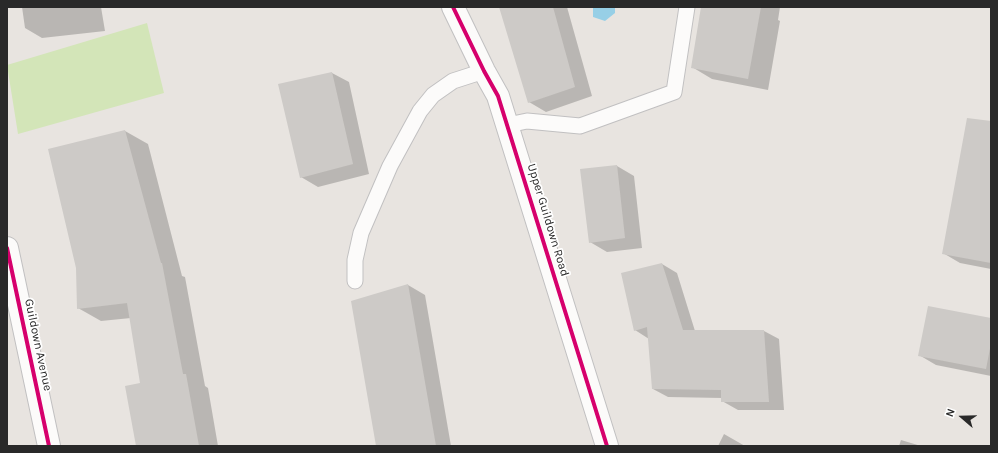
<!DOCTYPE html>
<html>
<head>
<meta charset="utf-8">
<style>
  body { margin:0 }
  #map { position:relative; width:998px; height:453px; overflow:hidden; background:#e8e4e0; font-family:Karla,sans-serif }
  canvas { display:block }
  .frame { position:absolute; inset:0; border:8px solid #292929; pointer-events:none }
  .north { position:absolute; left:942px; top:397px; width:40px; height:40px; -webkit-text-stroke:3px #fff; paint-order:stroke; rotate:290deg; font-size:11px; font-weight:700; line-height:16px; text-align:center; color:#292929 }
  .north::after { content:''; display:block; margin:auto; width:14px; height:18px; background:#292929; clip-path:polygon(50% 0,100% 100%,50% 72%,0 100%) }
</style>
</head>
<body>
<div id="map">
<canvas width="998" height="453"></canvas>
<div class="frame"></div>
<div class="north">N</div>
</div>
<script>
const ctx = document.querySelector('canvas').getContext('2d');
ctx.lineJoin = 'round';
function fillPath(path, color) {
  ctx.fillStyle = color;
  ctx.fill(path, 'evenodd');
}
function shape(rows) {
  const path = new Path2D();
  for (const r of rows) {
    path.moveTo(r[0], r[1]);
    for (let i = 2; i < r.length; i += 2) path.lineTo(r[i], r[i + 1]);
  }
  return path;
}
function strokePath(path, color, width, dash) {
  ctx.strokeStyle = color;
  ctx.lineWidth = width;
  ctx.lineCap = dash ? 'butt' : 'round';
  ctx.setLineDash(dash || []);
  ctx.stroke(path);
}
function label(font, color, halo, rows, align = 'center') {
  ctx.font = font + ' Karla,sans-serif';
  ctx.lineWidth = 3.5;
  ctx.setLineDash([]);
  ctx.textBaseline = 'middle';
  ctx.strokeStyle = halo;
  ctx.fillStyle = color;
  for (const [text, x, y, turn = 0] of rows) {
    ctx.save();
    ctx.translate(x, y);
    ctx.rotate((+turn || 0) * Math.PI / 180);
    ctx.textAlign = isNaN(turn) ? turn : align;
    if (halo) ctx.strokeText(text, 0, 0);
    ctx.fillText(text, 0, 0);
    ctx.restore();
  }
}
fillPath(shape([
  [147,23,164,93,18,134,7,65]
]), '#d3e5b8');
fillPath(shape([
  [593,7,615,7,615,13,605,21,593,17]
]), '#97cfe6');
fillPath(shape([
  [22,7,101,7,105,31,42,38,25,28],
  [500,7,567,7,592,96,546,112,529,102],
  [702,7,780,7,778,20,780,21,768,90,712,79,692,67],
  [332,73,349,82,369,174,318,187,301,177],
  [991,122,991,269,960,263,943,253],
  [125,131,148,144,182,276,185,277,205,386,208,388,218,446,137,446,141,383,131,318,101,321,78,308],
  [617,166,634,176,642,248,607,252,590,242,582,170],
  [662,264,677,273,695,331,764,331,779,339,784,410,738,410,722,401,722,398,668,397,653,389,649,339,635,330],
  [408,285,425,295,451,446,377,446],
  [991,319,991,376,936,365,919,355],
  [724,434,745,446,718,446],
  [901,440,921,446,899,446]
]), '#0003');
fillPath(shape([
  [499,7,553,7,575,87,528,103],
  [701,7,761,7,748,79,691,68],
  [332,72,353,164,300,178,278,84],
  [967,118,991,121,991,263,942,254],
  [125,130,161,263,162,263,183,374,186,374,199,446,136,446,125,386,140,383,127,303,77,309,76,268,48,149],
  [617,165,625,238,589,243,580,169],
  [662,263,683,330,764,330,769,402,721,402,721,390,652,389,647,327,634,331,621,273],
  [408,284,436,446,376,446,351,301],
  [928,306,991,318,991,343,986,369,918,356]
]), '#cdcac7');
const service = shape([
  [508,125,527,121,580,126,674,92,687,7],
  [355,281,355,260,361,233,390,166,420,111,433,95,453,81,484,71]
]);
const minor = shape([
  [453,7,484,71,498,96,607,446],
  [7,248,49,446]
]);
strokePath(service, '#c1c0c1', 17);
strokePath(minor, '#c1c0c1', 24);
strokePath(service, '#fcfbfa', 15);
strokePath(minor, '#fcfbfa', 22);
strokePath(shape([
  [453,7,484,71,498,96,607,446],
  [7,248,49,446]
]), '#d6006c', 4);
label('12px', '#292929', '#fff', [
  ["Upper Guildown Road",548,220,73],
  ["Guildown Avenue",38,345,78]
]);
</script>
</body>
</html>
